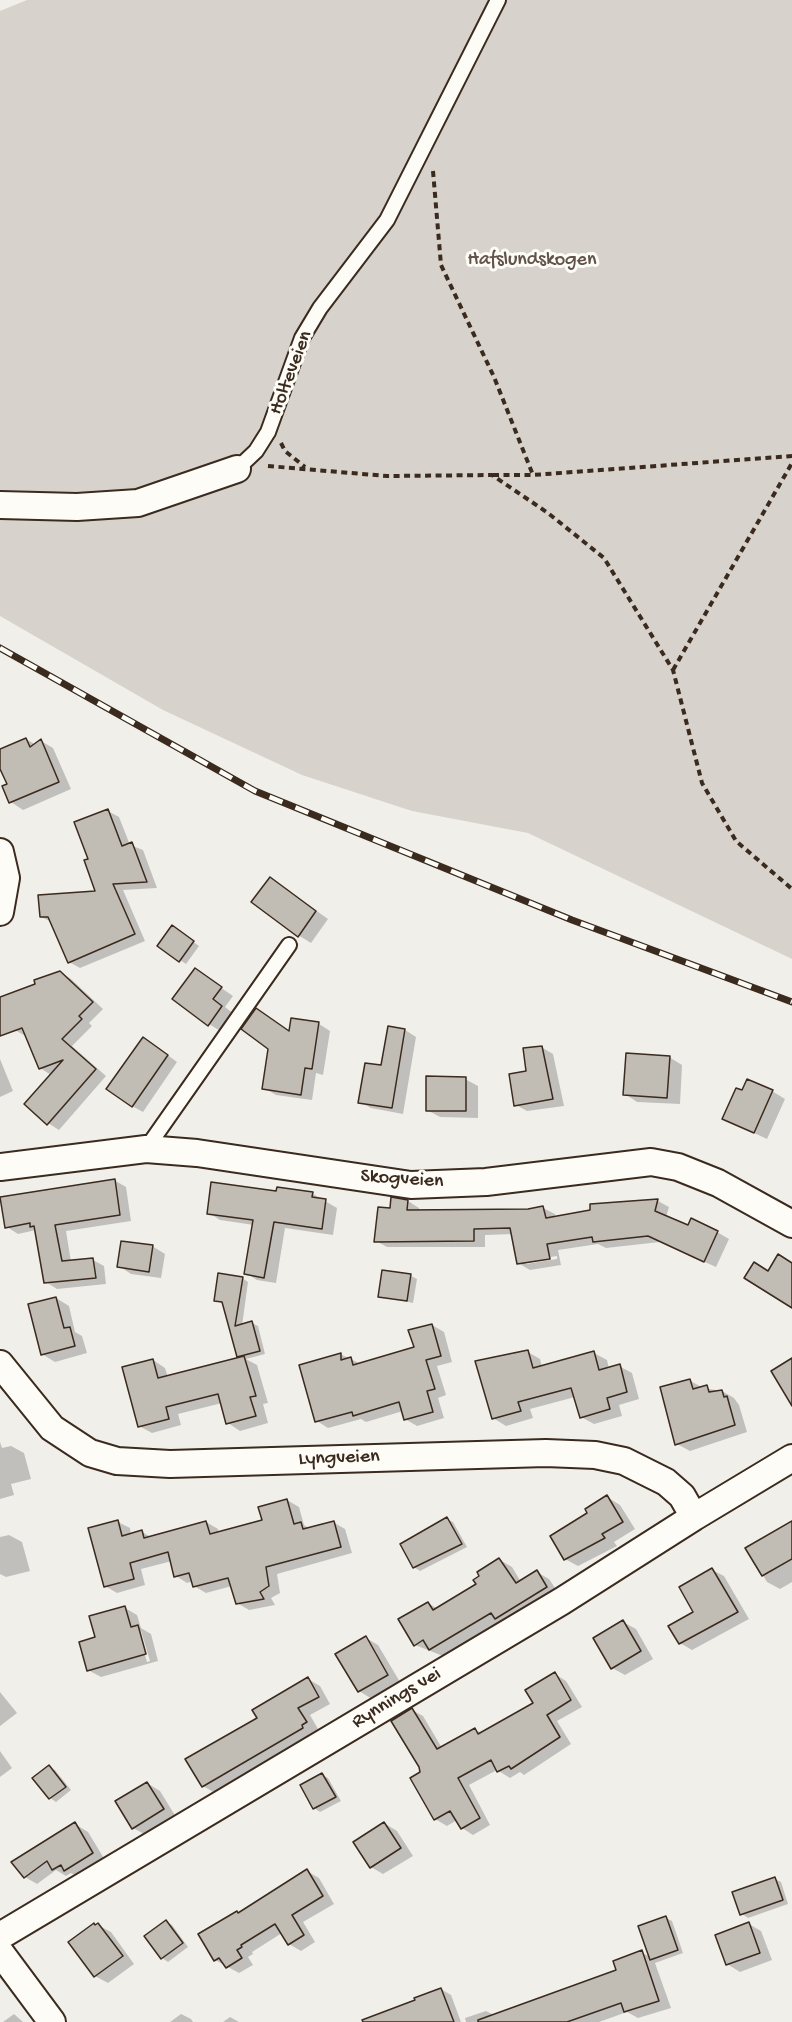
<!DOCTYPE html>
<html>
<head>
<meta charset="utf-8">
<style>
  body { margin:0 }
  canvas { display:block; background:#f1efea }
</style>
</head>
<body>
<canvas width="792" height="2022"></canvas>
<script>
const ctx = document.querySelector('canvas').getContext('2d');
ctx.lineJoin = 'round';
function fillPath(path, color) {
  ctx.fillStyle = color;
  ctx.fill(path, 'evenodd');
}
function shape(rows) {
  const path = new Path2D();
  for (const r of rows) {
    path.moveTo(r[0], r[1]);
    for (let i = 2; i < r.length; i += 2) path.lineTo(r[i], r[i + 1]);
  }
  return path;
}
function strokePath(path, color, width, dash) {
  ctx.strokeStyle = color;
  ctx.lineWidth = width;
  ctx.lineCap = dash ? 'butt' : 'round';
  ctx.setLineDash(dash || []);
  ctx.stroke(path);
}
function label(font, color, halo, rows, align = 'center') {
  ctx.font = font + ' "Gochi Hand",sans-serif';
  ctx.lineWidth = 6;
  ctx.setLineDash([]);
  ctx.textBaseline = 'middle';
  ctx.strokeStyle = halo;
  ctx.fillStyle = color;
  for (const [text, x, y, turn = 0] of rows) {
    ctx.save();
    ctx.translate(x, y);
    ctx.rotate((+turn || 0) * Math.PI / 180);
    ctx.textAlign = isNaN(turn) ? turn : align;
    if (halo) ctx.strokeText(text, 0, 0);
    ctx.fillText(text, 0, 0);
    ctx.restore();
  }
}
fillPath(shape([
  [27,0,792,0,792,959,528,833,412,811,302,775,163,710,0,616,0,11]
]), '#d7d2cc');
fillPath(shape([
  [26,739,36,745,41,741,53,748,71,789,23,810,11,802,8,785,0,765,0,751],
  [108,811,119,817,130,845,143,850,157,888,123,890,145,941,80,968,69,962,52,922,41,917,98,892,90,860],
  [270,878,328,919,311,943,298,935],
  [178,931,199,946,186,964,159,946],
  [195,970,233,996,225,1007,234,1014,222,1032,209,1024],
  [60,972,71,979,103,1009,89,1023,92,1026,72,1046,106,1076,59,1130,48,1123,51,1075,40,1068,27,1037,15,1030,37,985],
  [257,1010,290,1032,319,1024,330,1031,323,1075,316,1073,312,1100,276,1095,264,1088,270,1048],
  [405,1030,416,1037,403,1114,371,1108,360,1102],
  [154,1045,177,1062,143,1112,132,1106],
  [541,1047,553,1054,564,1106,527,1111,516,1105],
  [669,1057,682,1065,680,1104,637,1102,625,1094],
  [0,1059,13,1091,0,1097],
  [465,1079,478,1086,478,1118,440,1117,427,1110],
  [772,1091,785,1099,767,1139,724,1119],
  [114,1180,126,1187,131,1221,66,1231,71,1262,93,1260,104,1266,106,1284,57,1289,46,1282,36,1230,18,1234,7,1227],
  [277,1193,313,1194,337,1208,333,1235,285,1228,276,1283,257,1280,246,1273,254,1225,220,1220,209,1213],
  [408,1201,419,1208,419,1211,529,1210,543,1208,555,1214,555,1218,592,1212,592,1206,658,1201,669,1207,666,1217,688,1227,717,1232,729,1239,716,1267,660,1242,606,1248,598,1244,558,1250,561,1265,530,1270,518,1263,513,1234,485,1235,485,1247,387,1247,376,1241,391,1210],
  [557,1256,557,1259,526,1264,526,1261],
  [152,1246,165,1254,161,1278,131,1274,119,1266],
  [411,1276,417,1279,413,1303,380,1296],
  [242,1278,248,1282,242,1326,252,1323,258,1326,265,1354,246,1359,257,1365,268,1403,263,1404,268,1423,240,1431,228,1423,222,1403,178,1414,181,1425,152,1433,139,1426,153,1360,165,1368,168,1377,243,1358,238,1356,224,1304,216,1300],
  [56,1298,69,1306,75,1332,82,1336,87,1353,55,1362,42,1354],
  [432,1325,444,1332,452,1362,437,1366,446,1395,438,1398,444,1418,417,1426,405,1419,403,1411,366,1422,361,1419,328,1428,317,1421,340,1354,361,1364,415,1348],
  [528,1352,540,1359,542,1367,594,1353,607,1360,609,1369,619,1366,632,1373,639,1399,619,1405,622,1416,594,1424,581,1417,575,1397,530,1409,533,1418,506,1426,493,1418],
  [689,1380,703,1388,722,1391,734,1398,739,1405,747,1432,690,1451,677,1444],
  [0,1442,2,1448,11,1446,24,1453,31,1479,11,1484,14,1495,0,1499],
  [607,1497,620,1505,635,1529,614,1542,617,1546,578,1566,565,1559,590,1514],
  [287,1500,299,1507,304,1525,310,1529,333,1522,345,1529,352,1553,277,1574,280,1593,271,1598,275,1605,249,1610,237,1603,232,1586,206,1593,194,1586,193,1581,187,1583,176,1576,172,1561,141,1569,145,1585,117,1593,105,1586,118,1522,130,1528,131,1535,142,1532,151,1537,206,1522,218,1529,219,1533,264,1521],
  [447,1519,453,1522,467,1547,420,1571,414,1567],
  [792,1529,792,1582,780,1589,767,1582,747,1548],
  [9,1535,22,1542,30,1571,6,1577,0,1574,0,1537],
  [500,1560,512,1567,521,1582,537,1572,549,1579,559,1594,508,1625,501,1621,443,1656,415,1645,428,1603,438,1609,478,1585],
  [712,1570,724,1576,749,1619,692,1650,680,1643],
  [125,1608,137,1615,141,1628,151,1634,158,1661,101,1677,88,1670,97,1638],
  [138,1631,141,1631,150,1661,147,1662],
  [623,1622,636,1629,653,1659,625,1675,612,1668],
  [366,1638,378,1645,400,1682,372,1699,359,1691,337,1654],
  [555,1674,566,1681,582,1707,557,1721,571,1744,524,1775,520,1772,510,1778,497,1770,469,1785,490,1825,473,1835,462,1828,457,1820,447,1826,435,1819,422,1772,412,1710,423,1716,442,1748,475,1729,481,1733,535,1704],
  [308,1679,320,1686,330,1704,310,1715,318,1729,313,1733,314,1735,215,1793,203,1786,259,1718],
  [0,1692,17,1713,0,1726],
  [0,1751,12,1768,0,1777],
  [49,1767,55,1770,71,1790,56,1802,50,1798],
  [322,1775,328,1778,341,1801,320,1812,314,1808],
  [147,1783,160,1791,176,1817,146,1835,133,1828],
  [384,1823,397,1831,413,1856,383,1874,371,1867],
  [75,1824,88,1832,105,1860,78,1877,71,1873,66,1876,56,1870,37,1884,25,1877],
  [307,1871,319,1878,334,1904,303,1922,315,1942,301,1951,289,1944,282,1933,252,1952,253,1954,248,1957,253,1965,239,1973,215,1960,239,1914],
  [775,1879,781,1882,788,1904,748,1918,742,1914],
  [666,1918,672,1921,683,1953,655,1963,671,2008,638,2018,627,2012,599,2022,466,2022,465,2018,486,2011,494,2015,618,1971,641,1952,650,1957],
  [166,1922,172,1925,188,1947,168,1962,162,1958,146,1936],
  [749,1924,761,1931,772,1960,740,1972,727,1964],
  [98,1925,111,1932,134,1964,108,1983,95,1976],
  [441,1989,451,1995,461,2022,384,2022],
  [14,2014,23,2022,3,2022],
  [181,2014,191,2019,193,2022,170,2022],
  [230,2017,239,2022,223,2022]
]), '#0003');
const building = shape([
  [26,738,30,747,41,739,59,782,9,803,2,786,7,784,0,769,0,749,26,738],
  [108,809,122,846,132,842,147,882,113,884,135,934,68,963,48,917,40,917,38,895,95,891,84,860,88,859,74,822,108,809],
  [270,877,316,911,298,937,251,902,270,877],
  [172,925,194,941,179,962,157,946,172,925],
  [195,968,222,987,213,999,222,1006,208,1026,172,999,195,968],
  [60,971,93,1002,79,1016,82,1019,62,1039,96,1069,47,1125,24,1104,63,1060,39,1069,22,1028,0,1036,0,997,35,984,34,980,60,971],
  [256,1008,289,1031,291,1018,319,1022,312,1069,305,1068,301,1095,262,1089,268,1049,241,1029,256,1008],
  [388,1026,405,1029,392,1108,358,1103,365,1063,381,1065,388,1026],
  [143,1037,168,1055,132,1107,106,1089,143,1037],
  [542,1046,553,1099,514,1106,509,1074,526,1071,523,1048,542,1046],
  [626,1053,670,1056,667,1098,623,1095,626,1053],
  [426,1076,466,1077,466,1111,426,1111,426,1076],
  [747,1079,773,1090,754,1133,722,1119,736,1088,742,1090,747,1079],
  [115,1179,120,1215,55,1225,62,1261,93,1258,96,1278,44,1283,34,1226,30,1227,30,1223,5,1228,0,1197,115,1179],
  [211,1182,276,1191,277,1187,313,1192,312,1197,326,1199,322,1229,274,1222,264,1278,244,1274,253,1220,207,1214,211,1182],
  [391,1197,408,1200,407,1210,528,1209,543,1206,546,1218,590,1210,590,1204,658,1199,655,1211,688,1225,691,1218,718,1231,704,1262,648,1236,593,1242,592,1237,547,1244,550,1259,517,1264,510,1228,474,1229,474,1241,374,1242,378,1207,390,1208,391,1197],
  [121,1241,153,1245,149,1272,117,1267,121,1241],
  [778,1254,792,1263,792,1308,744,1278,754,1262,768,1271,778,1254],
  [382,1270,411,1274,407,1301,378,1297,382,1270],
  [218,1273,243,1277,235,1326,252,1321,260,1351,237,1357,222,1302,214,1301,218,1273],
  [56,1297,64,1328,70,1327,75,1346,41,1355,28,1304,56,1297],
  [432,1324,441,1356,426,1360,435,1389,427,1391,433,1412,404,1420,399,1402,353,1416,352,1412,315,1422,299,1365,341,1353,341,1360,351,1357,353,1365,414,1347,408,1330,432,1324],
  [528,1350,533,1368,594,1351,599,1370,620,1364,627,1392,607,1398,610,1409,580,1418,571,1388,518,1402,521,1411,492,1419,475,1361,528,1350],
  [244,1356,256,1396,250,1397,256,1416,226,1424,218,1394,166,1407,169,1419,138,1427,122,1367,153,1359,158,1378,244,1356],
  [792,1358,792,1406,771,1371,792,1358],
  [690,1379,693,1389,707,1385,709,1392,722,1390,724,1397,727,1396,735,1425,675,1445,660,1387,690,1379],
  [607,1495,623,1522,602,1534,605,1538,564,1560,550,1536,587,1513,585,1509,607,1495],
  [287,1499,294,1524,301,1522,303,1529,334,1521,341,1547,266,1567,269,1586,260,1592,264,1599,236,1604,228,1578,193,1587,189,1573,174,1577,168,1552,130,1563,134,1579,104,1587,88,1528,118,1520,122,1536,142,1530,144,1538,206,1521,210,1534,262,1520,258,1507,287,1499],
  [447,1517,462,1544,413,1568,400,1544,447,1517],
  [792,1521,792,1559,762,1576,745,1548,792,1521],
  [499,1558,516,1583,537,1570,547,1587,495,1619,491,1613,429,1650,423,1640,414,1646,398,1619,428,1602,433,1610,476,1584,473,1580,479,1576,477,1572,499,1558],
  [712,1568,738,1612,679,1644,668,1626,693,1612,679,1587,712,1568],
  [125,1606,131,1627,138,1625,146,1654,87,1671,79,1642,95,1637,89,1616,125,1606],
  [623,1620,641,1651,611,1669,593,1638,623,1620],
  [366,1636,388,1675,358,1692,335,1654,366,1636],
  [555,1672,571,1700,547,1715,560,1737,511,1769,509,1766,497,1772,491,1760,458,1778,480,1818,461,1829,450,1811,434,1820,410,1778,420,1772,419,1767,391,1721,412,1708,437,1749,475,1728,478,1734,533,1703,525,1690,555,1672],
  [308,1677,319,1697,298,1708,307,1722,302,1725,303,1728,202,1787,185,1759,257,1718,252,1710,308,1677],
  [49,1765,66,1787,49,1799,32,1778,49,1765],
  [322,1773,336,1797,313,1809,300,1785,322,1773],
  [147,1782,164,1809,132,1829,115,1801,147,1782],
  [75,1822,93,1853,64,1871,61,1865,52,1870,47,1861,24,1878,11,1862,75,1822],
  [384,1822,401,1848,370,1868,353,1842,384,1822],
  [307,1869,323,1896,292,1915,304,1935,288,1945,275,1924,241,1945,242,1947,237,1950,242,1958,226,1968,219,1958,214,1961,198,1934,237,1911,238,1913,307,1869],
  [775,1877,783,1900,740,1915,732,1892,775,1877],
  [666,1916,678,1950,650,1960,638,1926,666,1916],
  [166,1920,183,1943,161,1959,144,1936,166,1920],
  [749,1922,760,1953,726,1965,715,1935,749,1922],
  [94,1923,95,1925,98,1923,123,1956,94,1977,68,1942,94,1923],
  [642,1950,659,2001,624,2012,621,2003,567,2022,478,2022,478,2020,616,1970,613,1961,642,1950],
  [441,1988,454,2022,363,2022,362,2020,415,2000,414,1998,441,1988]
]);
fillPath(building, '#c1bcb4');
strokePath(building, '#3b2a1e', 1.5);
const lane = shape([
  [237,469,256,451,268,432,302,338,320,308,387,220,498,0],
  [146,1149,289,945]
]);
const street = shape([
  [0,505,77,507,138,503,237,469],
  [0,852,6,878,0,912],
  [0,1167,146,1149,197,1153,411,1185,486,1182,651,1162,678,1167,718,1183,792,1224],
  [0,1364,52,1428,90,1453,117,1461,170,1464,546,1453,595,1455,624,1461,666,1482,682,1496,694,1517],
  [0,1936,562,1601,694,1517,792,1458],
  [0,1952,52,2022]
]);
strokePath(lane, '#3b2a1e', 18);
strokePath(street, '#3b2a1e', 30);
strokePath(shape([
  [433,171,441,265,494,377,533,475],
  [281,443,285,451,305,467],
  [268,466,387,476,492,475,548,513,604,558,673,670,702,783,736,841,792,889],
  [493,475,533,475,792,456],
  [673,670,792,463]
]), '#3b2a1e', 4, [6, 4.5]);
strokePath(lane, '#fdfcf7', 14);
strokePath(street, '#fdfcf7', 26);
const rail = shape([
  [0,648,255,791,572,920,792,1002]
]);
strokePath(rail, '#3b2a1e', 7);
strokePath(rail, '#fdfcf7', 4.5, [14]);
label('20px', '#62544a', '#fdfcf7', [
  ["Hafslundskogen",532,261]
]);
label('20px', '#3b2a1e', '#fdfcf7', [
  ["Holteveien",292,373,-69],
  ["Skogveien",402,1180,4],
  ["Lyngveien",339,1459,-2],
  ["Rynnings vei",397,1699,-31]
]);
</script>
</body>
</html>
